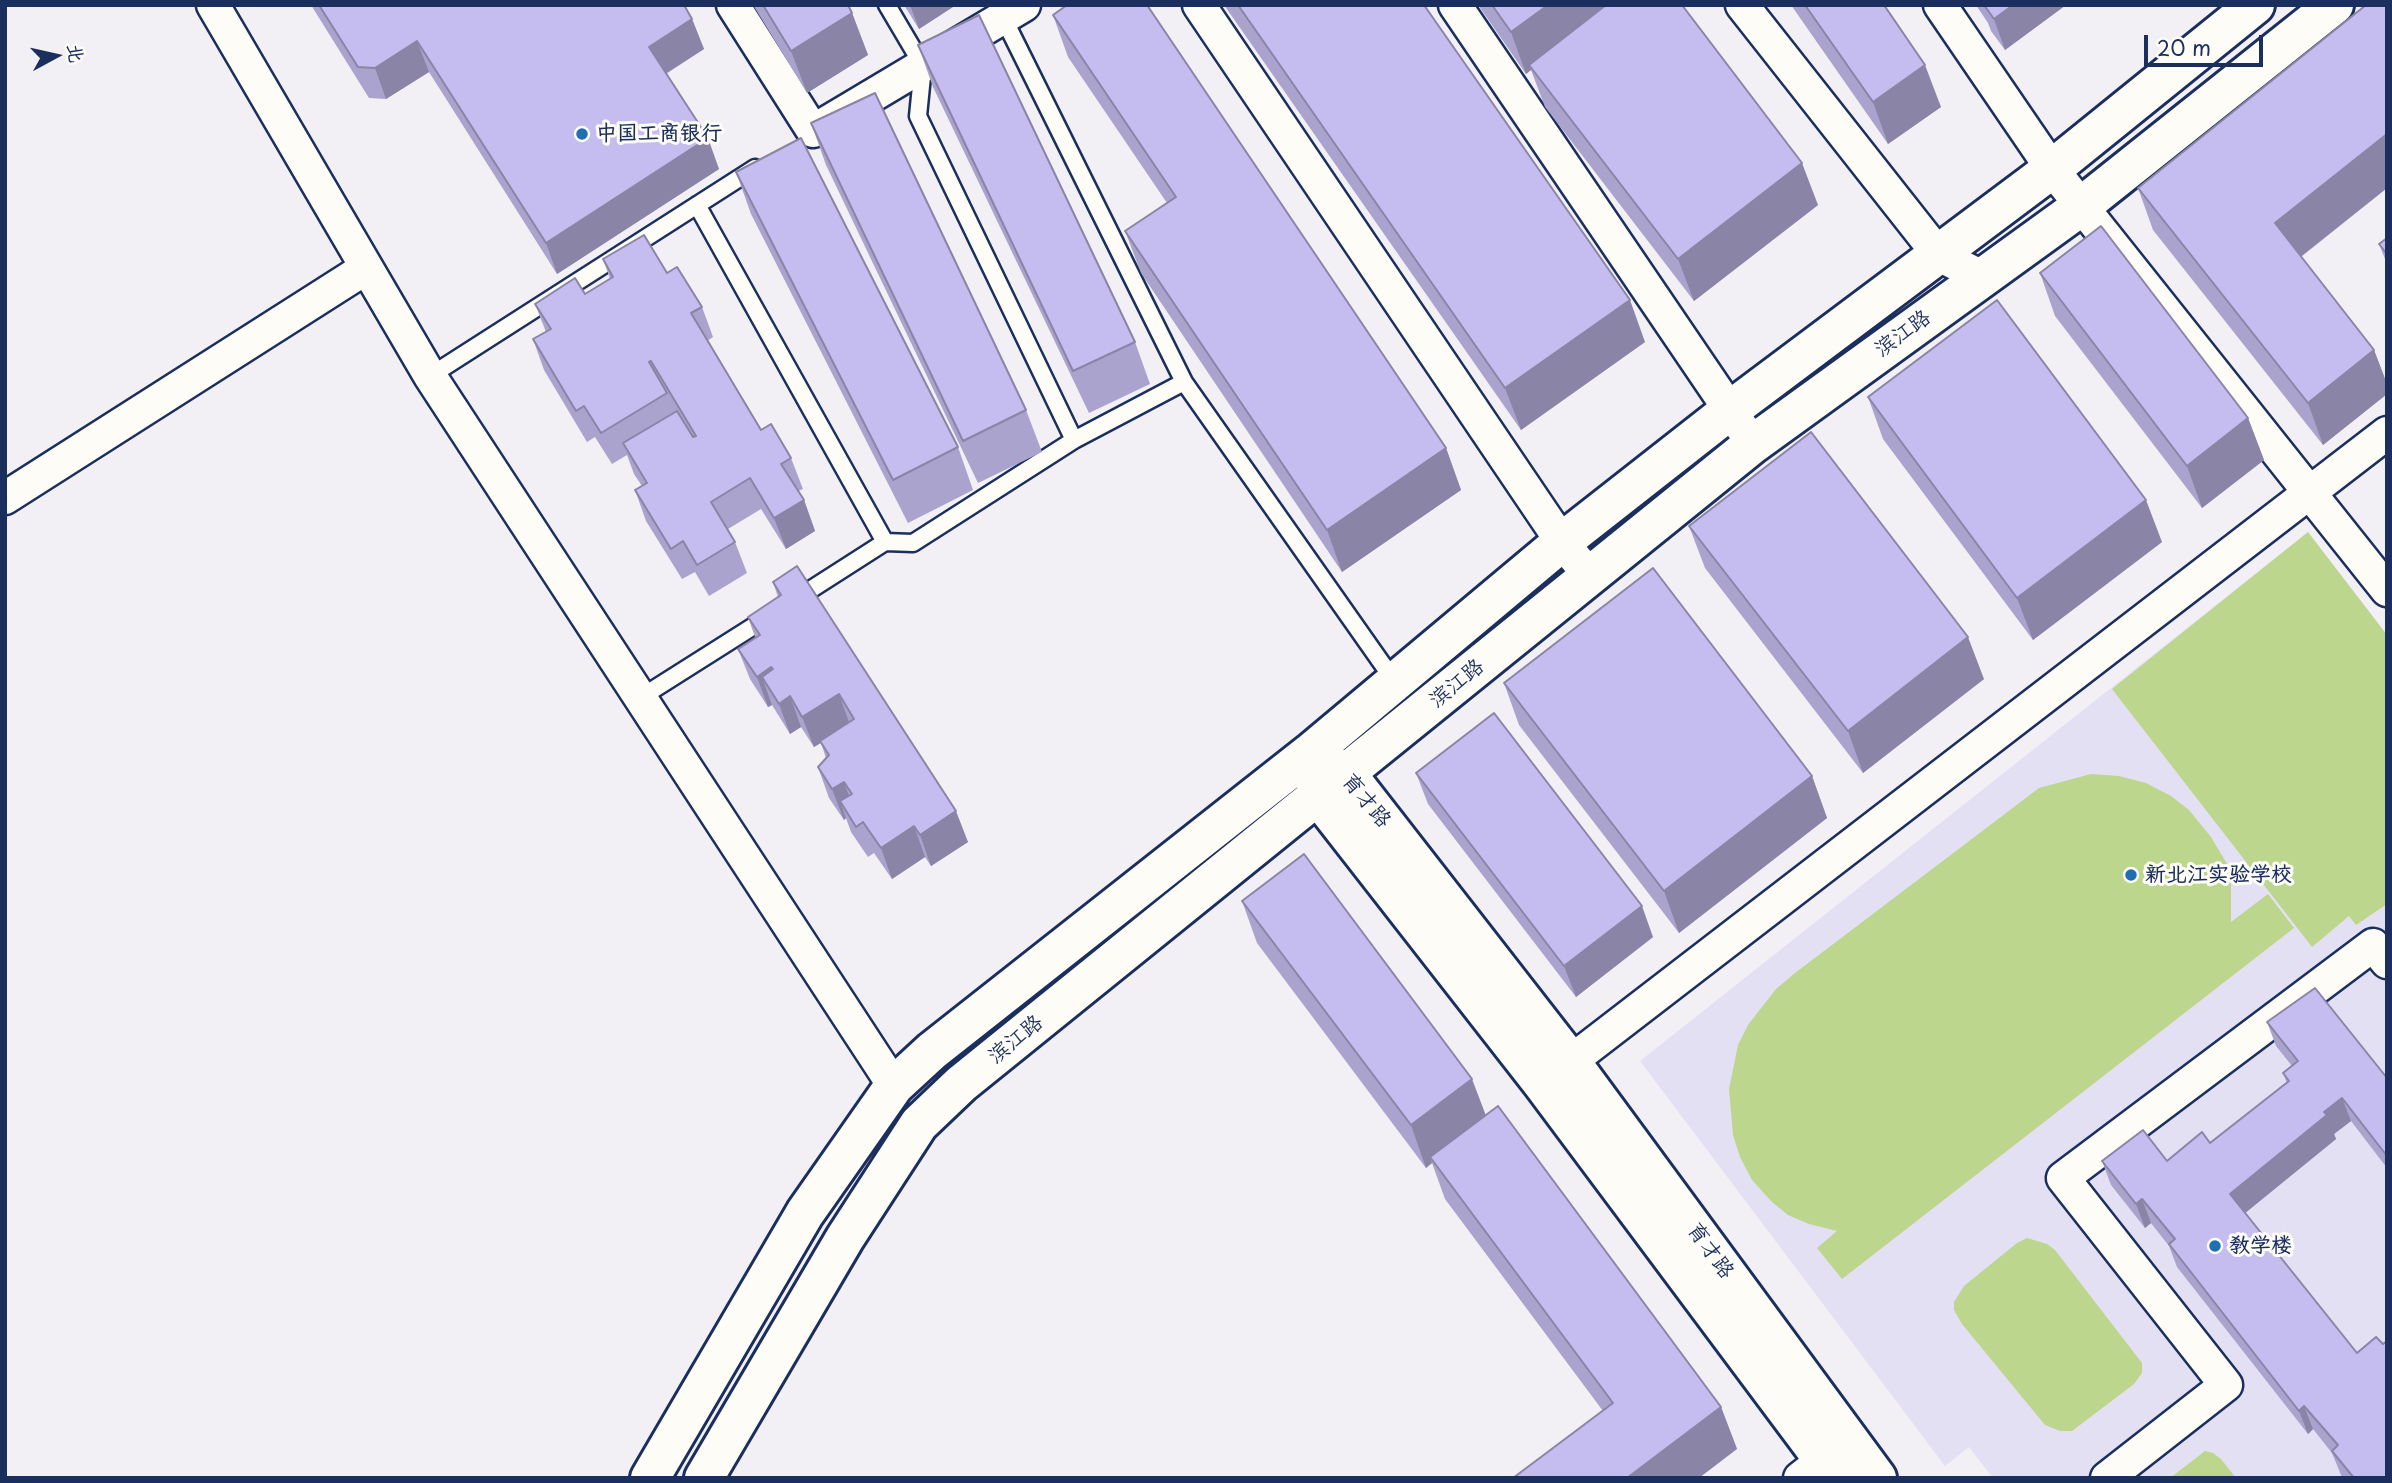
<!DOCTYPE html>
<html>
<head>
<meta charset="utf-8">
<style>
  body { margin:0 }
  #map { position:relative; width:2392px; height:1483px; overflow:hidden; background:#f2eff5; font-family:"Playpen Sans","LXGW WenKai TC",sans-serif }
  canvas { display:block }
  .frame { position:absolute; inset:0; border:7px solid #1b2f5e; pointer-events:none }
  .north { position:absolute; left:21px; top:21px; width:70px; height:70px; -webkit-text-stroke:5px #fdfcf7; paint-order:stroke; rotate:82deg; font-size:19px; font-weight:700; line-height:28px; text-align:center; color:#1b2f5e }
  .north::after { content:''; display:block; margin:auto; width:24px; height:32px; background:#1b2f5e; clip-path:polygon(50% 0,100% 100%,50% 72%,0 100%) }
  .scale { position:absolute; left:2144px; top:35px; width:119px; height:32px; box-sizing:border-box; border:4px solid #1b2f5e; border-top:0; padding-left:9px; font-size:21px; line-height:24px; white-space:nowrap; color:#1b2f5e; -webkit-text-stroke:5px #fdfcf7; paint-order:stroke }
</style>
</head>
<body>
<div id="map">
<canvas width="2392" height="1483"></canvas>
<div class="frame"></div>
<div class="north">北</div>
<div class="scale">20 m</div>
</div>
<script>
const ctx = document.querySelector('canvas').getContext('2d');
ctx.lineJoin = 'round';
function fillPath(path, color) {
  ctx.fillStyle = color;
  ctx.fill(path, 'evenodd');
}
function shape(rows) {
  const path = new Path2D();
  for (const r of rows) {
    path.moveTo(r[0], r[1]);
    for (let i = 2; i < r.length; i += 2) path.lineTo(r[i], r[i + 1]);
  }
  return path;
}
function strokePath(path, color, width, dash) {
  ctx.strokeStyle = color;
  ctx.lineWidth = width;
  ctx.lineCap = dash ? 'butt' : 'round';
  ctx.setLineDash(dash || []);
  ctx.stroke(path);
}
function label(font, color, halo, rows, align = 'center') {
  ctx.font = font + ' "Playpen Sans","LXGW WenKai TC",sans-serif';
  ctx.lineWidth = 6;
  ctx.setLineDash([]);
  ctx.textBaseline = 'middle';
  ctx.strokeStyle = halo;
  ctx.fillStyle = color;
  for (const [text, x, y, turn = 0] of rows) {
    ctx.save();
    ctx.translate(x, y);
    ctx.rotate((+turn || 0) * Math.PI / 180);
    ctx.textAlign = isNaN(turn) ? turn : align;
    if (halo) ctx.strokeText(text, 0, 0);
    ctx.fillText(text, 0, 0);
    ctx.restore();
  }
}
fillPath(shape([
  [2308,532,2387,635,2387,1478,1993,1478,1969,1447,1945,1466,1640,1061]
]), '#e4e0f3');
fillPath(shape([
  [2308,532,2387,635,2387,904,2356,925,2349,916,2312,947,2112,689],
  [2091,774,2119,776,2146,783,2171,796,2189,810,2211,837,2227,864,2231,885,2231,922,2268,894,2294,928,1842,1279,1817,1248,1837,1231,1809,1224,1788,1215,1772,1202,1752,1180,1740,1157,1733,1135,1729,1089,1738,1045,1748,1025,1776,989,1795,973,2039,788],
  [2027,1238,2047,1244,2055,1250,2142,1363,2142,1373,2134,1384,2072,1431,2060,1431,2045,1425,1962,1324,1954,1310,1954,1302,1964,1286,2017,1243],
  [2205,1451,2213,1453,2221,1459,2236,1478,2170,1478]
]), '#bdd68d');
const service = shape([
  [887,5,923,66,918,116,1074,440],
  [1001,13,1184,382,1395,682],
  [697,205,885,542],
  [430,376,755,168],
  [796,599,885,542,913,543,1074,440,1184,382],
  [640,698,768,617]
]);
const minor = shape([
  [213,5,430,376,894,1086],
  [733,5,813,131,1024,5],
  [1199,5,1562,542,1590,576],
  [1455,5,1753,444],
  [1742,5,1939,255,1982,277],
  [1940,5,2052,169,2387,590],
  [5,498,366,268],
  [1553,1075,2387,433],
  [1800,1478,1823,1460],
  [2107,1478,2226,1385,2063,1178,2373,945,2387,962]
]);
const tertiary = shape([
  [1318,758,1346,773,1571,1062,1877,1478],
  [1312,762,1318,796,1542,1083,1837,1478]
]);
const secondary = shape([
  [650,1478,805,1213,894,1086,932,1051,1310,753,1562,542,1729,411,2052,169,2255,5],
  [704,1478,845,1238,919,1124,961,1084,1753,444,2083,205,2334,5]
]);
strokePath(service, '#1b2f5e', 21);
strokePath(minor, '#1b2f5e', 37);
strokePath(tertiary, '#1b2f5e', 44);
strokePath(secondary, '#1b2f5e', 44);
strokePath(service, '#fdfcf7', 16);
strokePath(minor, '#fdfcf7', 32);
strokePath(tertiary, '#fdfcf7', 38);
strokePath(secondary, '#fdfcf7', 38);
fillPath(shape([
  [311,5,684,5,692,19,704,49,666,74,719,169,557,274,429,72,386,99,369,98],
  [753,5,848,5,852,13,868,55,807,93],
  [904,5,956,5,919,29],
  [1224,5,1424,5,1645,342,1521,430],
  [1478,5,1682,5,1818,205,1694,301,1545,107,1531,70,1526,74],
  [1791,5,1884,5,1941,107,1888,144],
  [1976,5,2066,5,2005,50,1991,31,1988,23],
  [2387,5,2387,188,2301,257,2374,350,2387,384,2387,394,2323,445,2153,230,2138,188],
  [1053,15,1446,448,1461,490,1342,572,1141,273,1125,231,1167,203,1068,57],
  [918,45,1135,342,1150,384,1089,413,933,87],
  [811,123,1026,410,1042,452,978,483,826,165],
  [736,172,958,447,973,490,908,523,751,214],
  [2379,244,2387,254,2387,264],
  [603,259,667,273,702,307,713,337,707,341,761,430,791,458,803,489,798,491,804,500,815,531,786,549,761,509,728,529,735,542,747,573,709,596,695,572,682,579,646,521,635,490,642,486,634,474,627,455,612,464,595,437,587,442,544,370,533,339,546,332,535,304,585,294,610,279],
  [2040,273,2248,418,2264,460,2202,508,2055,316],
  [1868,397,2162,542,2033,640,1883,439],
  [1689,526,1984,679,1863,773,1705,568],
  [773,582,968,842,931,866,925,857,892,879,874,853,868,857,851,832,846,818,844,820,829,798,818,767,826,758,821,743,814,747,801,727,790,734,772,705,768,707,750,679,738,649,755,637,748,617,778,597],
  [1504,683,1812,776,1827,818,1679,933,1519,725],
  [1416,773,1653,937,1576,997,1428,804],
  [1242,901,1485,1115,1721,1407,1737,1449,1603,1411,1445,1199,1432,1163,1426,1168,1257,943],
  [2267,1022,2387,1078,2387,1168,2351,1121,2334,1134,2336,1139,2245,1213,2387,1478,2343,1478,2341,1475,2332,1453,2313,1429,2308,1434,2177,1267,2169,1246,2151,1223,2145,1228,2111,1185,2102,1161,2167,1161,2210,1143,2287,1083,2283,1073,2292,1066,2276,1046]
]), '#a9a3ce');
fillPath(shape([
  [910,5,956,5,919,29],
  [1548,5,1623,5,1529,65,1531,70,1526,74,1511,32],
  [1984,5,2066,5,2005,50,1994,19],
  [852,13,868,55,807,93,791,51],
  [692,19,704,49,660,77,649,47],
  [417,41,429,72,386,99,375,68],
  [1925,65,1941,107,1888,144,1873,102],
  [2387,134,2387,188,2290,265,2275,223],
  [708,138,719,169,557,274,546,243],
  [1802,163,1818,205,1694,301,1678,259],
  [1630,300,1645,342,1521,430,1505,388],
  [2374,350,2387,384,2387,394,2323,445,2308,403],
  [2248,418,2264,460,2202,508,2187,466],
  [1446,448,1461,490,1342,572,1327,530],
  [804,500,815,531,786,549,774,518],
  [2146,500,2162,542,2033,640,2017,598],
  [1968,637,1984,679,1863,773,1848,731],
  [771,667,783,697,762,677,772,705,768,707,757,677],
  [839,694,850,725,814,747,802,717],
  [790,696,801,727,790,734,779,704],
  [1812,776,1827,818,1679,933,1664,891],
  [844,782,855,812,840,801,846,818,844,820,832,789],
  [956,811,968,842,931,866,920,835],
  [914,826,925,857,892,879,881,848],
  [1642,906,1653,937,1576,997,1564,966],
  [1472,1079,1488,1121,1430,1157,1432,1163,1426,1168,1411,1125],
  [2342,1098,2351,1121,2334,1134,2336,1139,2239,1218,2230,1194,2324,1112],
  [2142,1199,2151,1223,2145,1228,2136,1204],
  [2304,1406,2313,1429,2308,1434,2299,1411],
  [1721,1407,1737,1449,1699,1478,1627,1478]
]), '#8a84a7');
const building = shape([
  [319,5,684,5,692,19,649,47,708,138,546,243,417,41,375,68,358,67,319,5],
  [763,5,848,5,852,13,791,51,763,5],
  [1067,5,1147,5,1446,448,1327,530,1125,231,1176,197,1053,15,1067,5],
  [1238,5,1424,5,1630,300,1505,388,1238,5],
  [1492,5,1548,5,1511,32,1492,5],
  [1606,5,1682,5,1802,163,1678,259,1529,65,1606,5],
  [1805,5,1884,5,1925,65,1873,102,1805,5],
  [1984,5,2013,5,1994,19,1984,5],
  [2366,5,2387,5,2387,134,2275,223,2374,350,2308,403,2138,188,2366,5],
  [979,15,1135,342,1073,371,918,45,979,15],
  [875,93,1026,410,963,441,811,123,875,93],
  [801,138,958,447,893,480,736,172,801,138],
  [2101,226,2248,418,2187,466,2040,273,2101,226],
  [644,235,667,273,677,267,702,307,691,313,761,430,771,424,791,458,781,464,804,500,774,518,750,478,711,502,735,542,697,565,683,541,671,549,635,490,647,483,623,443,677,411,693,437,696,436,651,361,649,362,667,393,601,433,584,406,576,411,533,339,551,329,535,304,575,278,585,294,613,277,603,259,644,235],
  [2387,238,2387,254,2379,244,2387,238],
  [1997,300,2146,500,2017,598,1868,397,1997,300],
  [1811,432,1968,637,1848,731,1689,526,1811,432],
  [797,566,956,811,920,835,914,826,881,848,863,822,856,827,840,801,852,794,844,782,832,789,818,767,829,755,820,741,854,719,839,694,802,717,790,696,779,704,762,677,773,669,771,667,757,677,738,649,760,635,748,617,781,595,773,582,797,566],
  [1653,568,1812,776,1664,891,1504,683,1653,568],
  [1494,713,1642,906,1564,966,1416,773,1494,713],
  [1304,854,1472,1079,1411,1125,1242,901,1304,854],
  [2315,988,2387,1078,2387,1156,2342,1098,2324,1112,2327,1115,2230,1194,2357,1353,2376,1337,2383,1344,2387,1341,2387,1478,2354,1478,2332,1451,2338,1445,2304,1406,2299,1411,2169,1244,2175,1239,2142,1199,2136,1204,2102,1161,2143,1130,2167,1161,2202,1132,2210,1143,2289,1081,2283,1073,2298,1061,2267,1022,2315,988],
  [1498,1106,1721,1407,1627,1478,1513,1478,1613,1403,1430,1157,1498,1106]
]);
fillPath(building, '#c5bdef');
strokePath(building, '#8a84a7', 2);
for (const [x, y, r, color] of [
  [582,134,7,"#1f6fb2"],
  [2131,875,7,"#1f6fb2"],
  [2215,1246,7,"#1f6fb2"]
]) {
  const dot = new Path2D();
  dot.arc(x, y, r, 0, 2 * Math.PI);
  ctx.fillStyle = color;
  ctx.fill(dot);
  strokePath(dot, '#fdfcf7', 2.5);
}
label('bold 21px', '#1b2f5e', '#fdfcf7', [
  ["中国工商银行",596,134],
  ["新北江实验学校",2145,875],
  ["教学楼",2229,1246]
], 'left');
label('21px', '#1b2f5e', '#fdfcf7', [
  ["滨江路",1903,334,-36],
  ["滨江路",1457,684,-39],
  ["育才路",1366,801,50],
  ["滨江路",1016,1040,-39],
  ["育才路",1710,1251,54]
]);
</script>
</body>
</html>
